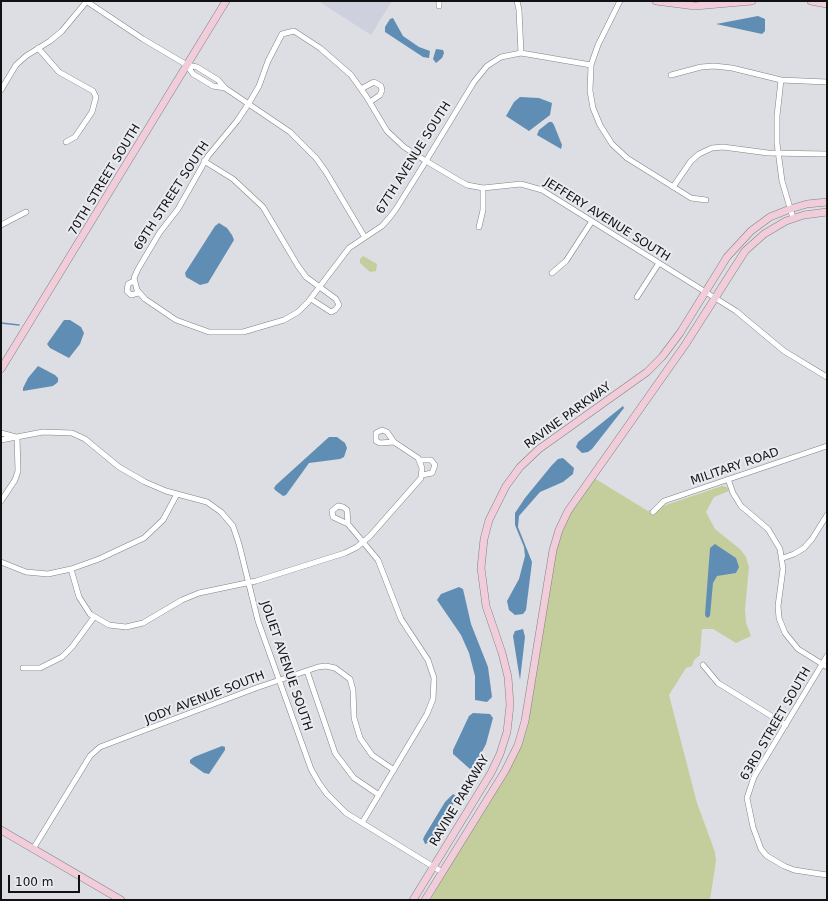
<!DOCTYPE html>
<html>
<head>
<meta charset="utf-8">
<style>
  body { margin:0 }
  #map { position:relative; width:828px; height:901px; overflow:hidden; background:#dddee3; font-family:"DejaVu Sans",sans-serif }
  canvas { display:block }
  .frame { position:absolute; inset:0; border:2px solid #111213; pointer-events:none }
  .scale { position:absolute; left:8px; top:875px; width:72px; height:18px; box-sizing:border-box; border:2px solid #111213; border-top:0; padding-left:5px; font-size:12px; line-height:14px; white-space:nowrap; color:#111213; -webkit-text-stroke:3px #eaebf0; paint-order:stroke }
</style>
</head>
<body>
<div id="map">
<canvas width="828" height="901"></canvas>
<div class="frame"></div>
<div class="scale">100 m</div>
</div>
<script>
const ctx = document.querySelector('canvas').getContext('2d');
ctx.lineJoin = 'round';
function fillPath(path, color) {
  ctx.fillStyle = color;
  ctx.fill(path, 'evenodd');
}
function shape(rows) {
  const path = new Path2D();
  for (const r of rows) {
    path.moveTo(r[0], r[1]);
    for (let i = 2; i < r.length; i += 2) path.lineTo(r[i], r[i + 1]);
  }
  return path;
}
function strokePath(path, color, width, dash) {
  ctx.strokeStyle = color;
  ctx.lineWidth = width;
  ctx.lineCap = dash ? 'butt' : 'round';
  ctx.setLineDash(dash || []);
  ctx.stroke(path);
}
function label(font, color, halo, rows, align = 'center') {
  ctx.font = font + ' "DejaVu Sans",sans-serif';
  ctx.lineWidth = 4;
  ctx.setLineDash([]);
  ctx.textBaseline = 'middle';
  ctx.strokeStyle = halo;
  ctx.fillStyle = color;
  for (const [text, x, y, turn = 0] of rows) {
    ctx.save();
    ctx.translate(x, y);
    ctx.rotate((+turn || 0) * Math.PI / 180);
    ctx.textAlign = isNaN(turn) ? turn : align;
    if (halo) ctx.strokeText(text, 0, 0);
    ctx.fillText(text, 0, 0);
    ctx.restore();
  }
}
fillPath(shape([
  [318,1,392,1,371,35]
]), '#ced1dd');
fillPath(shape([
  [363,256,377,264,376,271,370,272,360,263,360,259],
  [594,478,648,511,722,486,727,487,729,491,714,497,706,512,715,529,740,549,746,557,749,567,745,609,746,623,751,636,736,643,713,629,702,629,700,655,694,660,692,666,686,668,669,695,697,803,715,852,716,861,710,900,430,900,519,749,553,564,560,536,571,512]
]), '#c4ce9c');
fillPath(shape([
  [758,16,765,19,765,31,762,34,716,24],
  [393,18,403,36,419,47,430,51,429,58,423,57,385,32,385,27,390,19],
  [436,49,443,50,444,53,442,58,436,63,433,59],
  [520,97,539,98,552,103,550,115,529,131,506,116,514,102],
  [549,122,552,122,554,125,562,145,561,149,537,135,539,130],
  [219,223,227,228,232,235,234,240,208,283,200,285,186,277,185,273,215,226],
  [64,320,70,320,81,327,84,333,80,344,69,358,50,348,47,344],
  [38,366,55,375,58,378,58,382,53,386,23,391,23,388,28,378],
  [623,406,624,408,592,449,588,452,582,453,576,447,578,442],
  [329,437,337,437,345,443,347,448,344,457,340,459,309,463,286,495,283,496,275,490,274,488,276,485],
  [563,458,574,468,573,474,563,482,540,492,519,516,518,527,532,562,526,610,523,614,515,615,509,610,507,601,519,579,525,556,524,547,515,525,515,513,525,498,552,465,558,459],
  [715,544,736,558,739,567,736,573,717,576,713,583,710,616,707,618,705,615,710,548],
  [459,587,463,589,471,624,488,667,492,697,487,702,475,700,475,676,469,653,461,635,437,600,441,594],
  [523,629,525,637,520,680,513,636,515,631],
  [473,713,490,714,493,718,486,744,474,767,470,769,453,754,453,750,469,716],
  [222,746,225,747,225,750,209,774,204,773,190,763,190,760,194,757],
  [453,794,456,796,454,803,432,839,428,843,425,844,423,839,425,835,445,802]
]), '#608db3');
strokePath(shape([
  [1,323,19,325]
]), '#608db3', 1.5);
const street = shape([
  [86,1,143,39,187,65,197,67,218,80,225,88,290,132,316,158,326,172,364,236],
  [517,1,519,10,521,53],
  [620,1,598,45,591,65,590,91,593,108,600,125,612,144,627,158,691,198,706,200],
  [439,6,439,1],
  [38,48,59,72,93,91,96,97,92,112,75,137,66,142],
  [187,65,193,74,213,86,225,88],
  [591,65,521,53,501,57,487,66,474,82,429,156,426,161,396,209,390,217,382,226,349,248,308,302,298,312,284,320,243,332,209,332,176,320,145,299,137,290,134,278,138,269,160,232,178,209,208,156,237,121,249,103,259,86,268,61,282,34,294,31,320,48,351,75,366,96,387,131,404,147,426,161,458,180,467,185,483,188,521,184,542,190,736,311,784,351,827,377],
  [671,75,701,67,714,66,732,68,781,80,827,82],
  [781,80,777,116,777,143,782,181,793,218],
  [361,89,374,82,381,86,382,90,380,95,370,102],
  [1,90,16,65,26,56,50,41,62,31,87,1],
  [204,161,233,179,263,207,298,266,306,277,336,299,339,305,335,310,331,312,311,299],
  [673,187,691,161,699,154,712,148,723,147,768,153,827,154],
  [1,225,26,212],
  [479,227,483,210,483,188],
  [552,273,566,261,592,221],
  [134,281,128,284,127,291,131,295,138,293],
  [637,297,659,263],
  [382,430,387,432,394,442,380,443,376,441,376,433,382,430],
  [1,433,16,437],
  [1,440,43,432,72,433,85,439,119,467,145,482,166,491,207,502,221,512,233,526,239,544,258,621,311,769,319,783,327,794,346,813,442,872],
  [420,460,431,460,435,465,432,473,422,475],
  [728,479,733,493,741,506,768,529,780,549,783,569,778,606,779,618,785,633,798,649,827,667],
  [1,501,15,480,18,471,17,437],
  [338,506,343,507,347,510,348,524,333,517,332,511,338,506],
  [653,512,664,501,827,446],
  [348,524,378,560,401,619,428,660,434,678,433,699,427,714,362,823],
  [783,558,794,554,804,548,812,539,827,515],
  [1,562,26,572,48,574,71,569,99,559,144,538,163,520,177,494],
  [71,569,79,597,90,614,109,625,126,627,143,623,182,600,199,593,256,581,345,553,357,547,370,536,421,478,422,468,418,458,394,442],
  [827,656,754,777,747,798,753,827,761,849,767,856,784,866,794,870,827,875],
  [703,665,718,683,786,725],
  [23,668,40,668,62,657,72,647,94,617],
  [307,671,335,753,354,778,379,795],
  [33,849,90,756,100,747,256,688,318,667,326,666,335,668,350,679,353,690,354,718,360,738,372,755,394,770]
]);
const secondary = shape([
  [656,1,695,6,752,1],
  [811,1,827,4],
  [1,369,226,1],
  [1,830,121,900],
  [413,900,491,773,500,754,507,732,510,705,508,677,502,653,486,606,481,568,484,539,489,520,506,486,520,467,539,449,647,372,662,357,680,333,727,257,751,231,770,217,790,209,807,204,827,202],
  [425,900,505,771,518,745,525,721,553,550,559,530,568,511,685,345,745,251,764,234,786,221,804,215,827,212]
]);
strokePath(street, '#818287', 6);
strokePath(secondary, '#818287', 8);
strokePath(street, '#fff', 5);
strokePath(secondary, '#f1cdda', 7);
label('12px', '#111213', '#eaebf0', [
  ["67TH AVENUE SOUTH",414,158,-58],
  ["70TH STREET SOUTH",105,180,-59],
  ["69TH STREET SOUTH",172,196,-57],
  ["JEFFERY AVENUE SOUTH",607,220,32],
  ["RAVINE PARKWAY",568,416,-36],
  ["MILITARY ROAD",735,467,-19],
  ["JOLIET AVENUE SOUTH",286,666,71],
  ["JODY AVENUE SOUTH",205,698,-21],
  ["63RD STREET SOUTH",776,724,-60],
  ["RAVINE PARKWAY",460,801,-59]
]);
</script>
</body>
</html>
